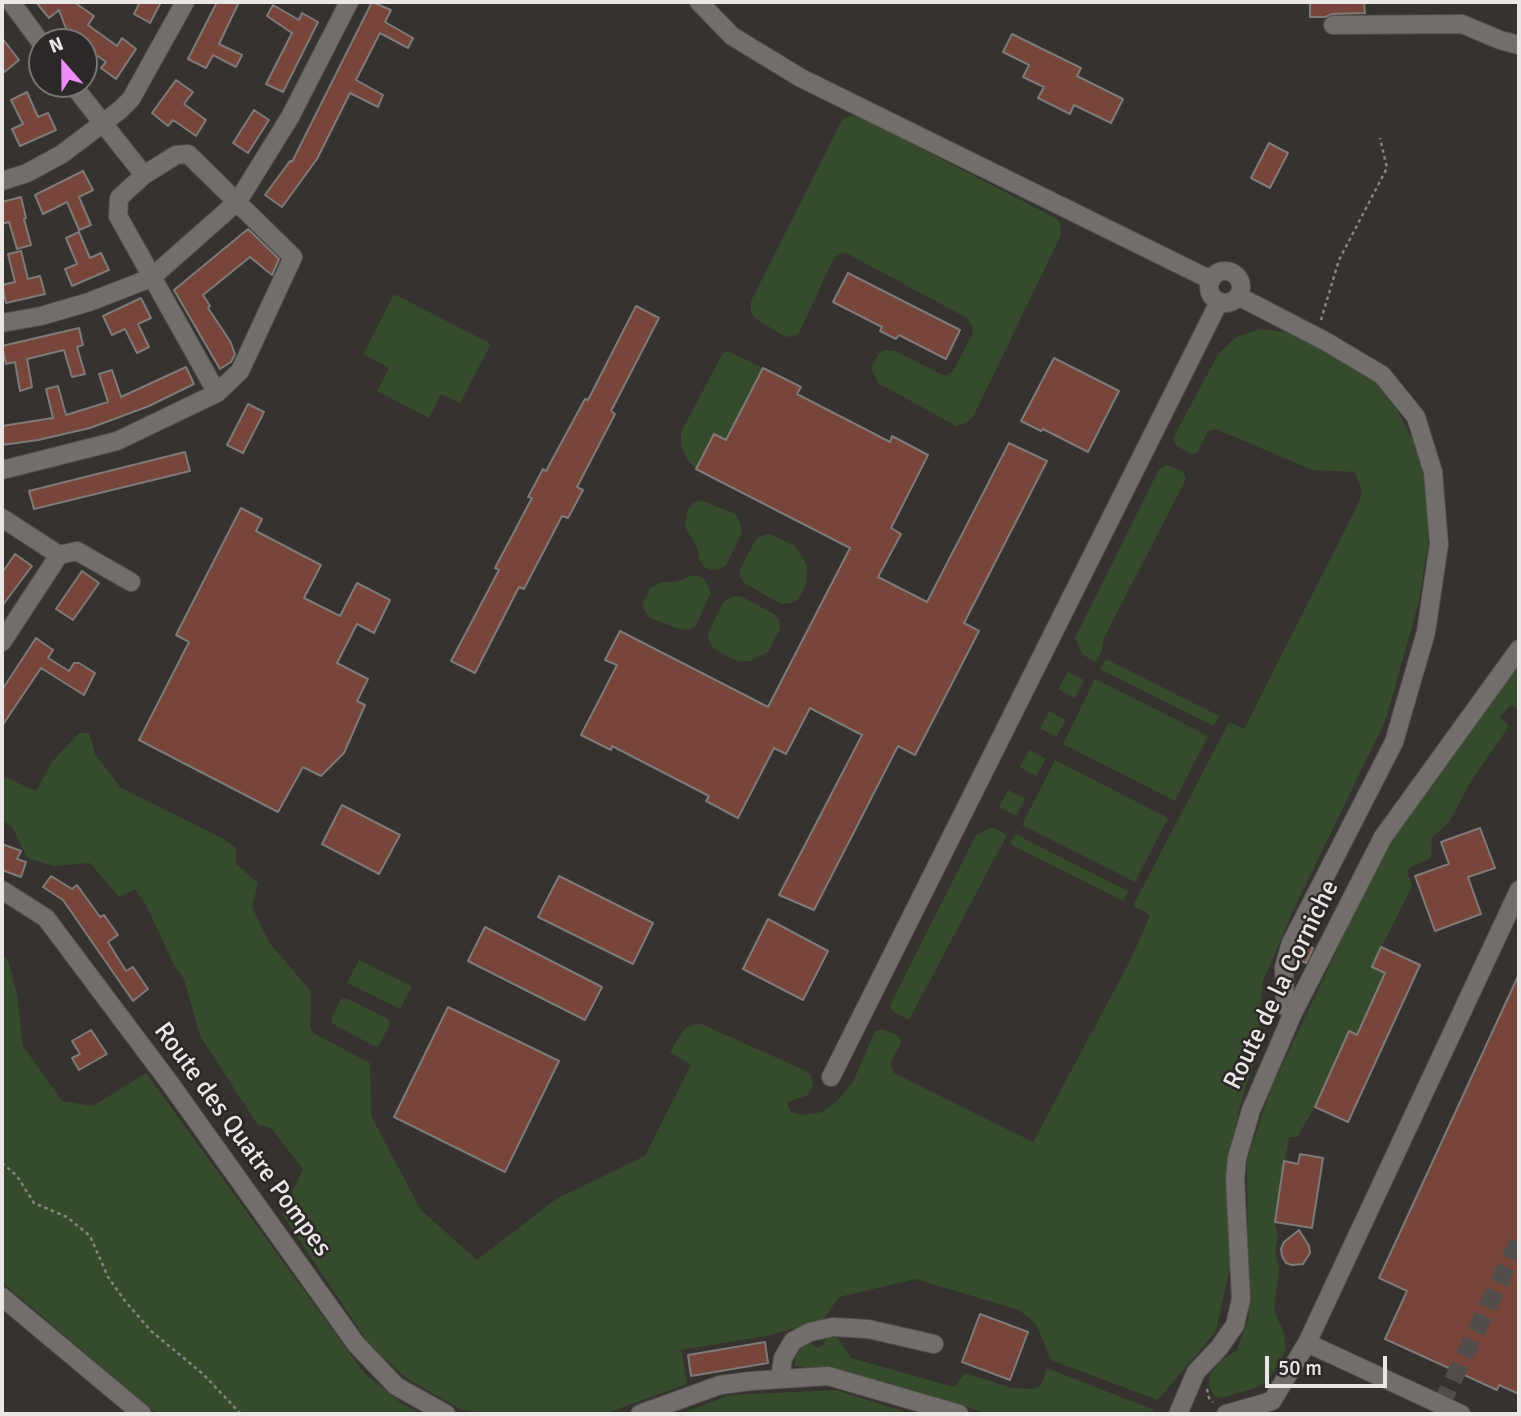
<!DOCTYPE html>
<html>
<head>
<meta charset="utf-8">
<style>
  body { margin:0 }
  #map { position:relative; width:1521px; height:1416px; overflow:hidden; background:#353230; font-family:Signika,sans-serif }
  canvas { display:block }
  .frame { position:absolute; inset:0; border:4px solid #eae8e7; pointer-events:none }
  .north { position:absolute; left:28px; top:28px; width:70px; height:70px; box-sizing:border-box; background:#2b2827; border:2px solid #777574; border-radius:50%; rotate:339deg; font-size:19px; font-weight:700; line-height:28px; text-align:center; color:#eae8e7 }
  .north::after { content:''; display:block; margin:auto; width:24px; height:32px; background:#ed8cfa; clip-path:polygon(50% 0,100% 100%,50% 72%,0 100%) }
  .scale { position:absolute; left:1265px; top:1356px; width:122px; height:32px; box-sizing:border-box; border:4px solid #eae8e7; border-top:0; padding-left:9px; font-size:21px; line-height:24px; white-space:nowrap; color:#eae8e7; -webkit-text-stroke:5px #2b2827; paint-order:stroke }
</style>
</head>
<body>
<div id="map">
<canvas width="1521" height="1416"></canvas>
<div class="frame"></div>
<div class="north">N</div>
<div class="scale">50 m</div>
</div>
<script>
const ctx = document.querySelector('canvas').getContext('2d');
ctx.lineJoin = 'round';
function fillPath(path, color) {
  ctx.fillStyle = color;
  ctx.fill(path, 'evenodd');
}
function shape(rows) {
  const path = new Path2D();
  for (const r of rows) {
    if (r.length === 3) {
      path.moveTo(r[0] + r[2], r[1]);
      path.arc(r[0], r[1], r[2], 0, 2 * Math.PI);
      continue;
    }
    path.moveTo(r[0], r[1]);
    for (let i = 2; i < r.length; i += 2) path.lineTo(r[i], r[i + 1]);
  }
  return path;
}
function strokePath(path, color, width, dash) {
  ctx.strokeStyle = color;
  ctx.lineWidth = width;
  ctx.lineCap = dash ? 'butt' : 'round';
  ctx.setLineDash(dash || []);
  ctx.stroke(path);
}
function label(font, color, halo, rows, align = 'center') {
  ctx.font = font + ' Signika,sans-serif';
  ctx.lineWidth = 5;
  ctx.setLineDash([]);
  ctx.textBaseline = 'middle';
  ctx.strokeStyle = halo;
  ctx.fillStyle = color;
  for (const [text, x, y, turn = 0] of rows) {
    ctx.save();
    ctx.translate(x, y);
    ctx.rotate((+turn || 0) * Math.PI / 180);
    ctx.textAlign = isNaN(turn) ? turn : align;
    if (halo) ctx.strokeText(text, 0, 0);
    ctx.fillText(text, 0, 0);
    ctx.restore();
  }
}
fillPath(shape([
  [849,116,858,116,1056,218,1060,224,1061,235,973,417,966,423,956,426,878,383,871,368,880,352,886,350,895,351,942,375,947,375,953,371,973,333,973,327,967,318,848,254,841,253,834,258,798,335,785,337,755,318,751,311,751,301,842,120],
  [394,294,491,344,460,403,441,394,429,418,377,391,389,368,363,354],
  [1260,329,1291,333,1332,353,1373,380,1397,410,1415,444,1426,486,1429,537,1419,601,1386,719,1294,909,1263,981,1259,1024,1264,1034,1243,1095,1227,1160,1232,1198,1229,1272,1216,1331,1158,1400,1051,1360,1036,1324,1019,1310,916,1279,839,1297,823,1320,767,1336,681,1350,687,1384,604,1414,487,1414,460,1409,406,1378,369,1344,282,1214,303,1169,271,1128,258,1125,200,1036,184,979,173,963,147,907,135,889,119,897,90,863,54,866,27,858,13,828,2,820,2,776,36,791,52,762,79,733,89,733,95,754,121,788,222,838,236,848,236,864,258,883,252,907,269,942,311,992,310,1028,315,1034,370,1063,371,1116,421,1210,477,1260,556,1199,645,1156,691,1065,670,1052,684,1029,699,1023,804,1070,811,1076,813,1085,808,1095,788,1102,788,1107,791,1112,804,1115,822,1112,837,1101,853,1082,875,1031,882,1029,899,1036,901,1043,890,1063,894,1073,1033,1142,1131,959,1150,915,1133,906,1229,722,1244,729,1360,500,1362,490,1355,472,1312,470,1216,429,1208,431,1197,453,1192,455,1176,445,1173,438,1219,353,1236,337],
  [728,351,763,368,726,440,714,435,696,469,687,459,681,445,681,432,723,353],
  [1166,465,1183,471,1186,479,1104,638,1102,650,1096,662,1083,655,1075,638,1158,471],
  [701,500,735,514,740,522,742,532,726,565,719,569,712,570,704,567,699,559,697,547,685,527,687,511,693,503],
  [770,534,795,546,807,565,806,585,798,599,791,603,781,604,744,583,740,577,740,569,755,541,761,536],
  [690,576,699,576,705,580,711,593,696,625,690,630,680,629,652,619,646,613,642,605,650,588,662,582,676,582],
  [740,596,774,614,779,620,780,629,768,652,750,661,739,662,716,650,710,644,708,633,723,602,731,597],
  [1106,659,1219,716,1213,726,1100,669],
  [1519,659,1519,710,1510,705,1500,717,1509,726,1470,783,1449,822,1432,838,1431,858,1411,867,1407,872,1412,886,1372,967,1385,973,1357,1035,1349,1032,1315,1107,1297,1137,1289,1137,1275,1222,1278,1237,1275,1252,1279,1267,1274,1310,1284,1333,1286,1351,1267,1382,1255,1388,1222,1398,1214,1396,1209,1385,1210,1374,1220,1361,1237,1350,1249,1317,1247,1159,1271,1088,1395,829],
  [1068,672,1084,680,1075,698,1058,689],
  [1095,679,1208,736,1175,801,1063,744],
  [1049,711,1066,720,1056,737,1040,728],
  [1029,750,1046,759,1036,776,1020,767],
  [1055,760,1168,818,1135,882,1022,825],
  [1008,790,1025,799,1016,816,999,807],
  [993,827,1007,835,909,1020,892,1011,890,1005,976,835],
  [1015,834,1128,891,1123,901,1010,844],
  [2,954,8,960,17,995,23,1046,62,1101,93,1106,146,1073,364,1373,400,1402,421,1414,157,1414,2,1282],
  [359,960,412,986,400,1009,347,983],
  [341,999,348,999,388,1019,390,1024,379,1045,374,1046,333,1024,331,1019],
  [826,1333,836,1335,851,1358,954,1387,965,1373,1011,1388,1034,1389,1041,1385,1047,1368,1154,1410,1152,1414,991,1414,829,1369,795,1366,795,1353,801,1344,810,1342,816,1348,824,1344],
  [836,1390,912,1414,680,1414,730,1395]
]), '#364b2c');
const building = shape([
  [36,2,74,2,94,16,88,25,117,46,122,38,136,49,116,79,101,68,106,62,84,46,84,42,71,42,59,10,49,18,36,2],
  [140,2,161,2,150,23,134,14,140,2],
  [217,2,239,2,219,44,242,55,236,67,213,55,206,68,188,59,217,2],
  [372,2,391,10,385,22,413,38,408,48,380,33,356,80,383,95,378,107,350,93,317,159,282,207,265,195,290,161,292,162,372,2],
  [1310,2,1364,2,1365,13,1333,14,1325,17,1310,17,1310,2],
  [273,5,299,20,302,13,318,22,283,92,266,84,292,33,267,16,273,5],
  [1012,34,1081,68,1077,76,1123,99,1111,123,1074,105,1070,114,1038,98,1044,87,1023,77,1029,65,1003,52,1012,34],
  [2,38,19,60,2,74,2,38],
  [176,80,193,92,184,104,206,120,196,136,173,120,168,126,152,113,176,80],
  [27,92,38,117,48,113,56,130,20,146,12,129,23,124,11,100,27,92],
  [254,110,269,120,248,153,233,143,254,110],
  [1269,143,1288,153,1270,188,1251,178,1269,143],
  [83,171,93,190,79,197,91,225,79,230,67,202,43,214,35,195,83,171],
  [21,197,26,218,24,219,31,245,17,249,9,222,2,224,2,202,21,197],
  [248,229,279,259,272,275,250,257,203,295,210,306,208,308,230,341,235,354,231,362,220,369,174,290,248,229],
  [79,232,90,258,101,253,109,270,72,286,65,269,77,264,66,238,79,232],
  [21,251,28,279,40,276,45,294,6,303,2,285,15,282,8,254,21,251],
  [848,273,960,330,946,359,899,335,896,339,880,331,882,327,833,302,848,273],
  [141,298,151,318,138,324,149,347,137,353,125,329,112,335,103,316,141,298],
  [636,306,659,318,611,411,615,414,577,487,583,490,568,518,562,516,524,589,519,587,475,673,451,661,499,570,495,568,532,498,528,497,543,469,546,471,585,399,588,400,636,306],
  [79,328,83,345,77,347,85,374,72,377,64,350,27,359,32,387,20,391,15,362,6,364,2,346,79,328],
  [1054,358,1119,391,1088,452,1043,429,1041,431,1021,421,1054,358],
  [186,367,194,384,149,406,90,428,38,440,2,445,2,426,53,418,46,389,58,386,66,415,108,402,99,374,112,370,121,397,186,367],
  [763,368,801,387,797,394,890,442,892,436,928,455,891,528,901,534,878,577,927,602,1009,443,1047,461,964,623,979,631,915,755,898,746,814,910,779,895,862,735,810,708,786,754,774,748,738,818,706,801,709,796,612,746,611,750,581,735,617,665,605,660,620,631,768,707,850,548,696,469,714,434,726,440,763,368],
  [248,404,264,412,243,453,227,445,248,404],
  [185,452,190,471,34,509,29,491,185,452],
  [241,508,262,519,256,531,321,565,304,598,340,616,357,583,390,600,374,633,357,624,337,663,368,679,357,701,365,705,344,753,321,776,303,767,278,812,139,740,189,642,176,635,241,508],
  [15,554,32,566,2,606,2,573,15,554],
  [82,571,99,583,73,620,56,609,82,571],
  [36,638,53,650,48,658,69,671,74,663,79,663,95,673,84,695,41,668,2,726,2,690,36,638],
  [342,805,400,835,379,874,322,844,342,805],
  [1480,828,1495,868,1468,877,1481,914,1435,931,1415,876,1449,864,1441,842,1480,828],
  [2,844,21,851,17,859,26,862,21,877,2,870,2,844],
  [51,876,72,889,77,885,100,917,104,915,118,935,108,942,126,971,133,967,148,989,133,1001,63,900,43,887,51,876],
  [559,876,653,923,633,964,538,917,559,876],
  [768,919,828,951,803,1000,743,969,768,919],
  [485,927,602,987,585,1020,468,961,485,927],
  [1304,944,1313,948,1306,963,1298,960,1304,944],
  [1381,947,1420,965,1348,1122,1315,1107,1349,1031,1357,1035,1385,973,1372,967,1381,947],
  [1519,974,1519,1394,1499,1385,1497,1390,1385,1339,1407,1291,1379,1278,1519,974],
  [448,1007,559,1061,505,1172,394,1117,448,1007],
  [91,1030,107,1054,79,1070,72,1058,80,1054,72,1041,91,1030],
  [1300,1154,1323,1158,1312,1228,1275,1222,1284,1161,1298,1164,1300,1154],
  [1299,1230,1309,1246,1310,1253,1303,1264,1292,1265,1286,1263,1282,1256,1281,1249,1284,1242,1299,1230],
  [980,1314,1028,1332,1010,1380,962,1362,980,1314],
  [765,1342,768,1363,691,1376,688,1355,765,1342]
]);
fillPath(building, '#77453a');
strokePath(building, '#7e7a79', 2);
strokePath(shape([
  [1441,1405,1519,1241]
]), '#504d4b', 18, [18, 9]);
const minor = shape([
  [11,2,42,44],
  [699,2,732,36,801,78,1211,280],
  [1333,25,1462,24,1500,40,1519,45],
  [72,84,144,175],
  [2,181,27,173,62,154,120,110,131,99,185,2],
  [1225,287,16],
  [1238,296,1325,341,1382,375,1416,417,1433,472,1439,544,1426,632,1394,742,1291,943,1284,967,1285,1006,1293,1013],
  [2,323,41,316,89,302,151,278,238,201,290,117,349,2],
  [2,470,117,441,217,393,240,371,293,257,188,154,176,155,144,175,119,198,118,216,217,393],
  [2,518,59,555,2,642],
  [59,555,77,551,131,582],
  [2,890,46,918,169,1082,356,1344,396,1386,446,1414],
  [831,1077,1219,302],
  [2,1297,142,1414],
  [1307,1343,1461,1414],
  [780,1378,783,1358,793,1341,810,1332,833,1327,868,1329,934,1344],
  [640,1414,720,1385,751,1381,828,1376,959,1414],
  [1178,1414,1196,1372,1219,1348,1235,1325,1241,1299,1235,1179,1237,1158,1251,1110,1293,1013,1383,837,1519,649],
  [1226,1414,1272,1401,1307,1343,1519,890]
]);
strokePath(minor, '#52504e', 20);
strokePath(shape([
  [1321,320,1339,260,1387,168,1380,138],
  [2,1163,17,1176,34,1203,67,1217,90,1236,108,1277,125,1301,151,1331,203,1374,241,1414],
  [1207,1389,1209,1398,1213,1402]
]), '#868382', 2.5, [3.5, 3.5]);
strokePath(minor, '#716e6c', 18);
label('26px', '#eae8e7', '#2b2827', [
  ["Route de la Corniche",1282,985,-64],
  ["Route des Quatre Pompes",242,1140,54]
]);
</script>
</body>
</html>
